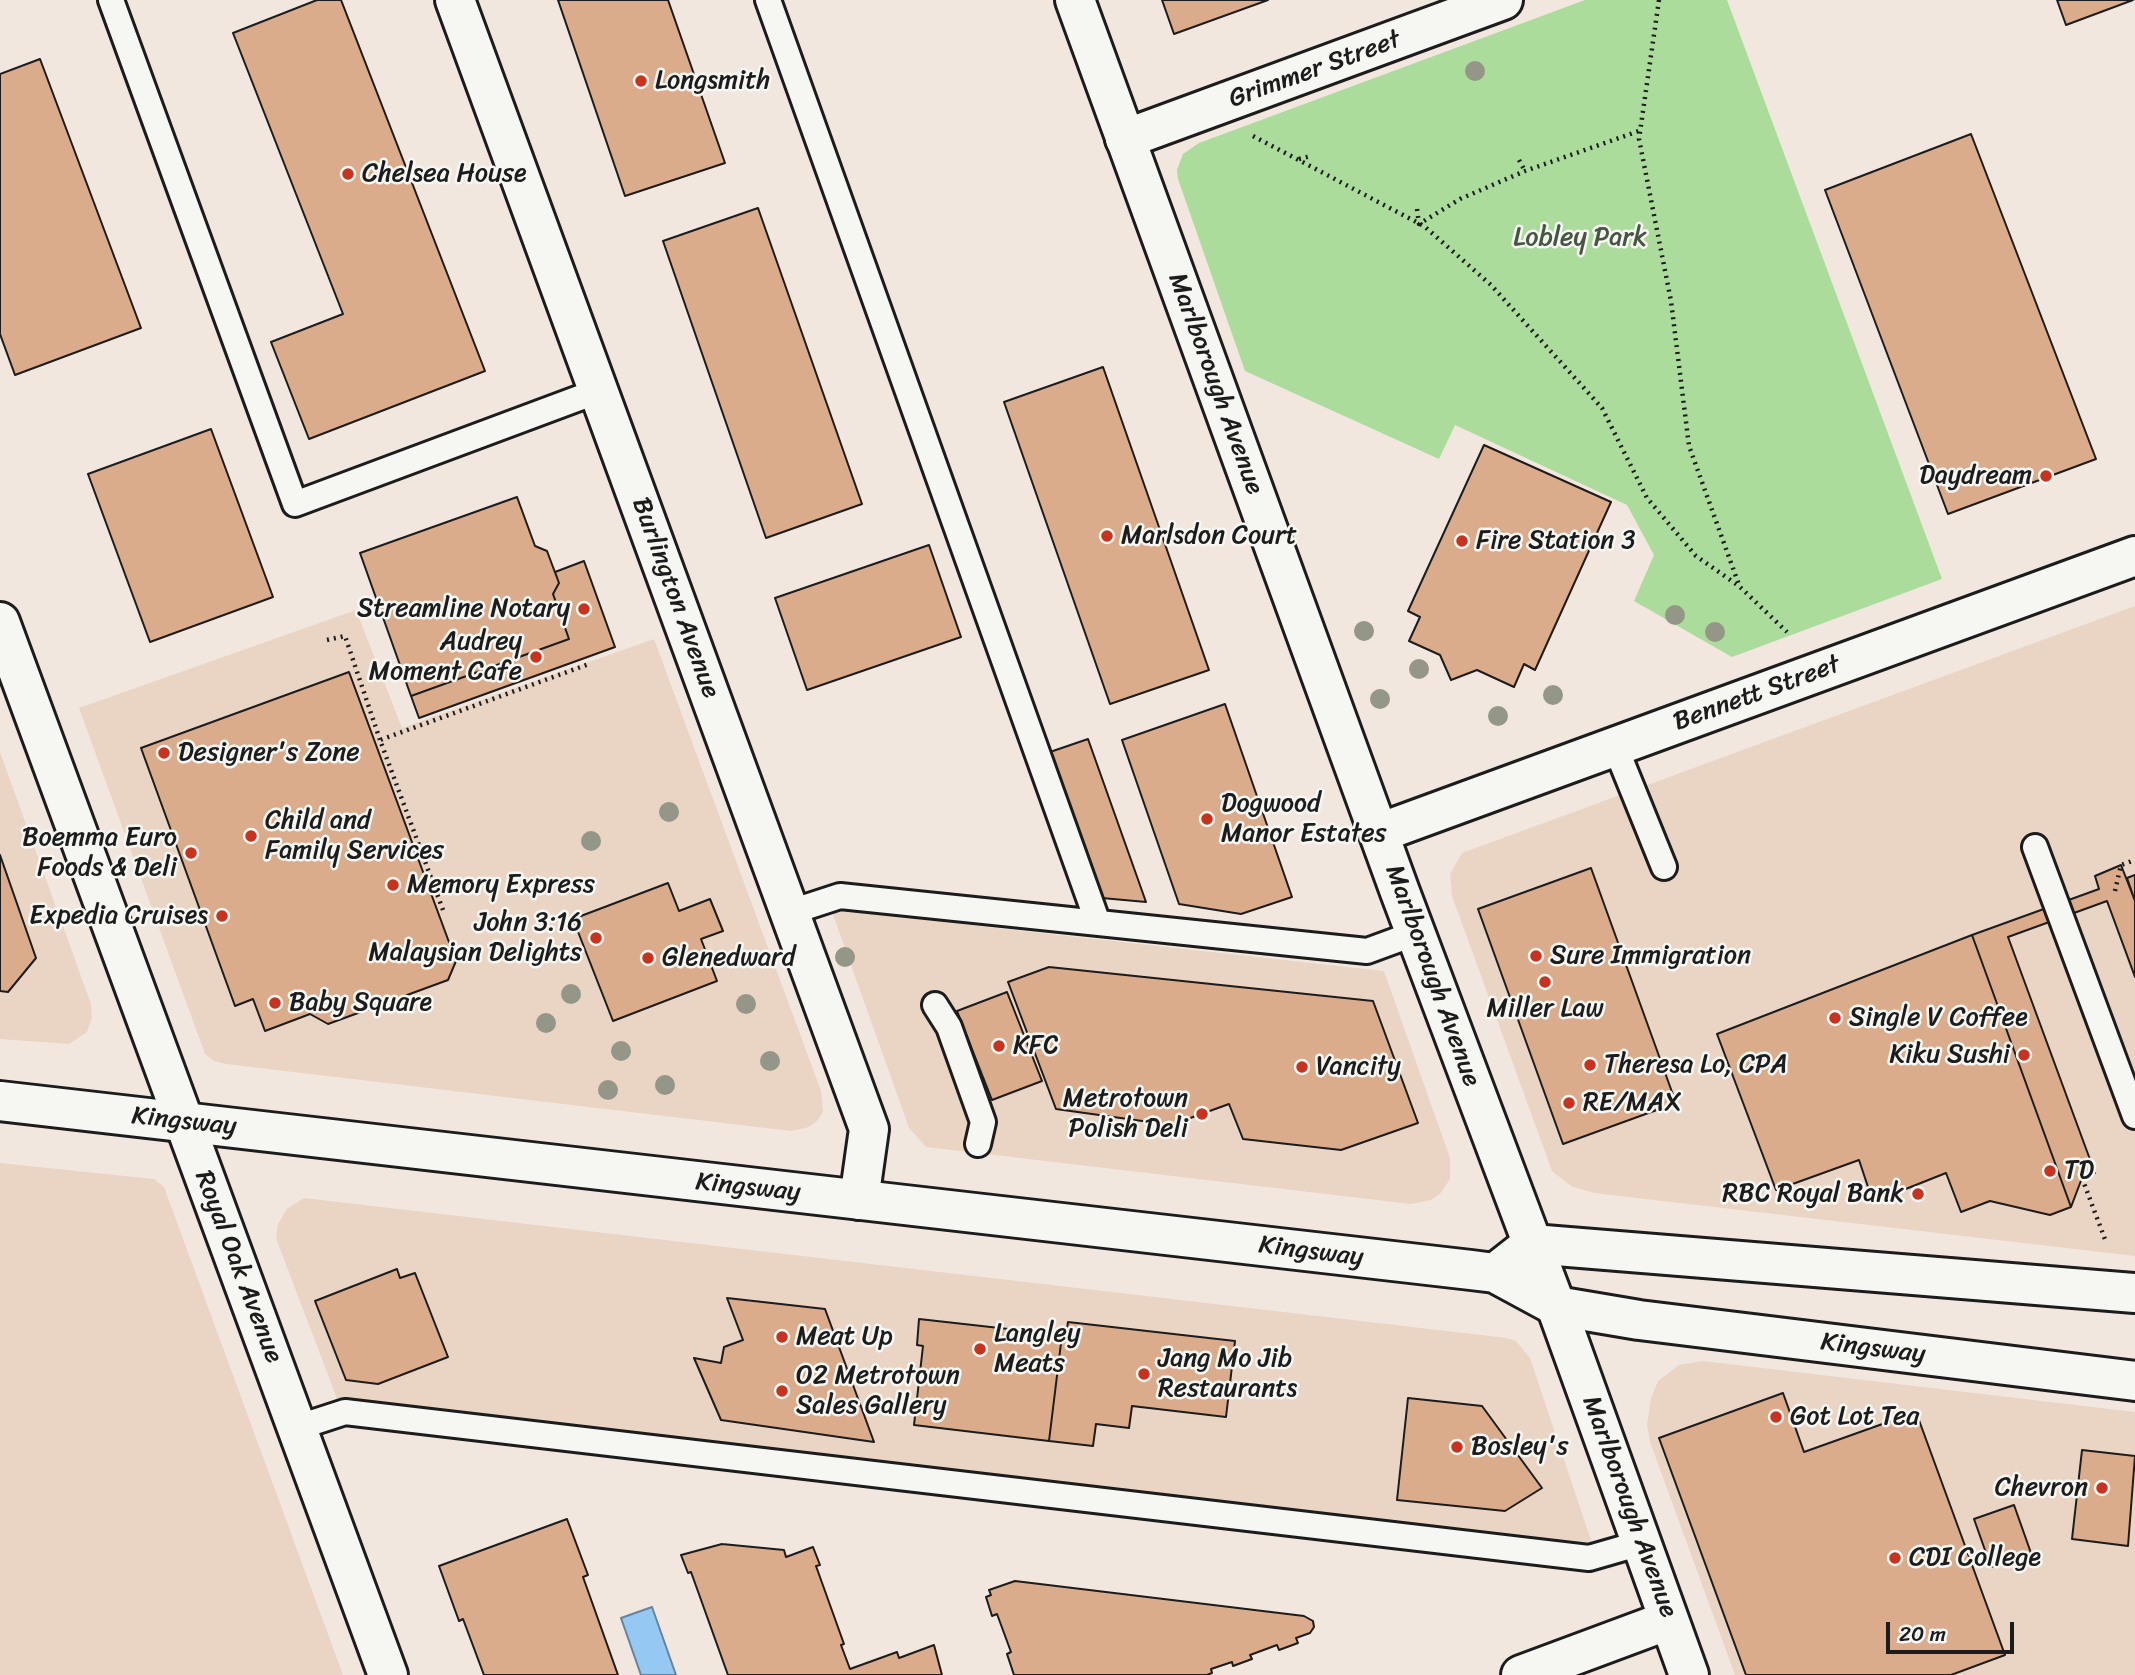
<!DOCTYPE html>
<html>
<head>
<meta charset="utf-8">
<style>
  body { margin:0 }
  #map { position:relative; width:2135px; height:1675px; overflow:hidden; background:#f1e7de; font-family:Sriracha,sans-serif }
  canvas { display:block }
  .scale { position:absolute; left:1886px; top:1622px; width:128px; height:32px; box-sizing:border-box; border:4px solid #1c1c1c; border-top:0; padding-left:9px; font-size:21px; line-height:24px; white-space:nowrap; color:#1c1c1c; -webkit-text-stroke:5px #f6f6f2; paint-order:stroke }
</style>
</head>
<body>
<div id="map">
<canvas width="2135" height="1675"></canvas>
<div class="scale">20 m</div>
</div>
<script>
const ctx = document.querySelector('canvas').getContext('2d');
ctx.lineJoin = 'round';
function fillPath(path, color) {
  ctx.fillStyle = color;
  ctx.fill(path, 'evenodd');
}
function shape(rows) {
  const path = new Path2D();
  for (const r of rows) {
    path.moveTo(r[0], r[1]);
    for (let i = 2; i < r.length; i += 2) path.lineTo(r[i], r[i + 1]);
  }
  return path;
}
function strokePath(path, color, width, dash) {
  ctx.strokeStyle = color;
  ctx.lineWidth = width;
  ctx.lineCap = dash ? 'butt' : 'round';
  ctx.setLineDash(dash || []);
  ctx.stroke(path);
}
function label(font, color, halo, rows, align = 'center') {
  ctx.font = font + ' Sriracha,sans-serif';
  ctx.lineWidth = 5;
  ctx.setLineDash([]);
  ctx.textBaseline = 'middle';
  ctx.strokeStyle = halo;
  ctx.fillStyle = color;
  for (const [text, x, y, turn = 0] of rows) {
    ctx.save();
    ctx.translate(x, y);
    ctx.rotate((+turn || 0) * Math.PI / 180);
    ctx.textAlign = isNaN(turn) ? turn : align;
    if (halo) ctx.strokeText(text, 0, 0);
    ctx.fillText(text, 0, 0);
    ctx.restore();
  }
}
fillPath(shape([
  [2135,606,2135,1256,1594,1193,1571,1186,1552,1171,1452,896,1450,874,1462,853],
  [356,610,402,728,654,639,821,1091,823,1112,817,1121,809,1127,791,1131,226,1064,214,1061,205,1054,79,708],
  [0,752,91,1004,92,1018,87,1032,69,1044,0,1039],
  [830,906,986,927,1384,971,1450,1158,1450,1179,1440,1194,1431,1200,1411,1204,926,1147,909,1128],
  [0,1163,154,1179,164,1187,343,1675,0,1675],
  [304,1198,1507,1338,1516,1341,1530,1358,1597,1558,342,1412,276,1238,278,1224,287,1209],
  [1703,1361,2135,1412,2135,1675,1735,1675,1650,1442,1647,1425,1651,1398,1658,1381,1679,1365]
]), '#ead5c5');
fillPath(shape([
  [1585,0,1727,0,1942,579,1732,657,1634,601,1654,555,1627,505,1455,425,1439,459,1245,371,1178,179,1177,170,1183,154,1199,143]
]), '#abdc9c');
const water = shape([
  [652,1607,676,1675,641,1675,621,1618,652,1607]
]);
fillPath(water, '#95c9f3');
strokePath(water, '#65849d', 2);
const building = shape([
  [317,0,341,0,485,371,309,439,271,342,343,314,233,33,317,0],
  [558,0,668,0,725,163,625,196,558,0],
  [1162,0,1268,0,1174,34,1162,0],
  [2057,0,2133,0,2066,25,2057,0],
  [40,59,141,328,15,375,0,334,0,74,40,59],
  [1971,134,2096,459,1948,514,1825,190,1971,134],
  [758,208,862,504,766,538,663,241,758,208],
  [1103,367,1209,670,1110,704,1004,402,1103,367],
  [211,429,273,597,150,642,88,474,211,429],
  [1484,445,1611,502,1535,670,1524,664,1514,687,1477,670,1451,680,1440,655,1409,641,1420,617,1408,611,1484,445],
  [517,497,535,546,547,551,559,583,553,594,569,639,411,696,360,553,517,497],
  [929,545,961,637,807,690,775,598,929,545],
  [584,561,615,647,419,718,411,696,569,639,553,594,559,583,555,572,584,561],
  [349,672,456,961,448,980,328,1024,310,1014,265,1031,253,999,235,1006,141,748,349,672],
  [1225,704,1292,897,1241,914,1179,904,1122,740,1225,704],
  [1088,739,1146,902,1102,898,1050,752,1088,739],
  [0,855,36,958,8,992,0,991,0,855],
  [2121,865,2135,901,2135,977,2107,901,2008,937,2095,1173,2082,1178,2071,1207,1972,935,2099,889,2095,876,2121,865],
  [1591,868,1676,1103,1563,1144,1478,909,1591,868],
  [2135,875,2135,901,2127,878,2135,875],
  [668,883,679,911,710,899,723,931,701,939,717,981,613,1021,573,919,668,883],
  [1972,935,2071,1207,2050,1215,1990,1201,1961,1212,1946,1173,1873,1202,1859,1160,1776,1190,1717,1034,1972,935],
  [1049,967,1373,1001,1418,1123,1341,1150,1243,1139,1229,1104,1171,1125,1056,1109,1008,982,1049,967],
  [1007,992,1042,1081,992,1100,957,1011,1007,992],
  [397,1269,400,1278,415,1273,448,1357,378,1384,346,1380,315,1301,397,1269],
  [727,1298,825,1309,874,1442,721,1420,694,1358,721,1363,724,1347,743,1340,727,1298],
  [919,1319,1062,1335,1049,1441,914,1425,923,1346,917,1345,919,1319],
  [1068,1322,1235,1341,1226,1417,1132,1406,1129,1428,1096,1424,1093,1446,1049,1441,1062,1335,1066,1336,1068,1322],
  [1783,1393,1804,1452,1916,1412,2005,1655,1951,1675,1746,1675,1659,1438,1783,1393],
  [1408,1398,1482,1406,1542,1488,1505,1511,1397,1500,1408,1398],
  [2082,1450,2135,1456,2128,1546,2072,1539,2082,1450],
  [2014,1505,2031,1553,1991,1567,1974,1519,2014,1505],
  [567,1519,588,1575,583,1577,618,1675,484,1675,463,1619,459,1621,439,1566,567,1519],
  [722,1544,784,1550,786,1557,813,1547,820,1565,816,1566,844,1644,841,1645,850,1669,897,1652,899,1658,934,1645,942,1675,728,1675,691,1572,688,1573,681,1555,722,1544],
  [1015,1581,1304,1616,1313,1621,1314,1627,1310,1633,1296,1638,1298,1643,1279,1650,1277,1645,1250,1655,1252,1659,1233,1666,1232,1662,1211,1669,1212,1673,1207,1675,1014,1675,1007,1654,1011,1652,997,1614,992,1616,986,1597,991,1595,989,1590,1015,1581]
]);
fillPath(building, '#dbac8c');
strokePath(building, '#1c1c1c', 2);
const lane = shape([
  [111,0,295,504,598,391],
  [768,0,1098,923],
  [1615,746,1664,867],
  [2035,847,2135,1116],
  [791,912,840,896,1367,951,1416,933],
  [935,1005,949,1027,983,1122,978,1144],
  [299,1427,345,1412,1589,1558,1641,1543]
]);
const street = shape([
  [455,0,869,1129,859,1200],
  [1125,139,1503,0],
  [1556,1306,1689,1675],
  [1521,1675,1669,1620]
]);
const secondary = shape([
  [1075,0,1400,892,1556,1306],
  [0,622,388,1675],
  [1379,833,2135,556]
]);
const primary = shape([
  [0,1101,1471,1270,1495,1273,1556,1306,1639,1320,2135,1381],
  [1495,1273,1532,1244,2135,1293]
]);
strokePath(lane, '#1c1c1c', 30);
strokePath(street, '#1c1c1c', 44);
strokePath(secondary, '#1c1c1c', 44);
strokePath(primary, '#1c1c1c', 44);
strokePath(shape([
  [1659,0,1639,139,1671,301,1689,446,1739,585],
  [1253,136,1424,226,1491,285,1602,408,1647,498,1696,556,1739,586,1787,632],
  [1299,159,1311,156],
  [1519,160,1525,171],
  [1417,209,1419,224,1460,199,1525,171,1639,131],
  [327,640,345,636,380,740],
  [2115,891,2121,865,2135,860],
  [443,910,380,740,589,664],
  [2082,1178,2106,1242]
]), '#1c1c1c', 4.5, [2, 5]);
strokePath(lane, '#f6f6f2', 24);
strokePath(street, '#f6f6f2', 38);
strokePath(secondary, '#f6f6f2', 38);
strokePath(primary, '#f6f6f2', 38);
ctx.fillStyle = '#949788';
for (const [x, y] of [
  [1475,71],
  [1675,615],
  [1364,631],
  [1715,632],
  [1419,669],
  [1553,695],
  [1380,699],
  [1498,716],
  [669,812],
  [591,841],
  [845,957],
  [571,994],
  [746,1004],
  [546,1023],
  [621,1051],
  [770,1061],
  [665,1085],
  [608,1090]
]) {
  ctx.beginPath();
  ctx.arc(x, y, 10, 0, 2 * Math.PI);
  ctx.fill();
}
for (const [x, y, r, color] of [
  [641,81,7,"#c8321e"],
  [348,174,7,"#c8321e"],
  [2046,476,7,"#c8321e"],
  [1107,536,7,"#c8321e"],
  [1462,541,7,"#c8321e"],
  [584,609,7,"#c8321e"],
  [536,657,7,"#c8321e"],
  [164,753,7,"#c8321e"],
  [1207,819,7,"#c8321e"],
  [251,836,7,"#c8321e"],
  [191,853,7,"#c8321e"],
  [393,885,7,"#c8321e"],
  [222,916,7,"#c8321e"],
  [596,938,7,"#c8321e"],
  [1536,956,7,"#c8321e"],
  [648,958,7,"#c8321e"],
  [1545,982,7,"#c8321e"],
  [275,1003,7,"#c8321e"],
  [1835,1018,7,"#c8321e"],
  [999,1046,7,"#c8321e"],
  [2024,1055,7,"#c8321e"],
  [1590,1065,7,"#c8321e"],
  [1302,1067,7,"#c8321e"],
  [1569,1103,7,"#c8321e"],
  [1202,1114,7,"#c8321e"],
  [2050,1171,7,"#c8321e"],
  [1918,1194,7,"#c8321e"],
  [782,1337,7,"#c8321e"],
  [980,1349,7,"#c8321e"],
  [1144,1374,7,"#c8321e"],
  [782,1391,7,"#c8321e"],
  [1776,1417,7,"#c8321e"],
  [1457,1447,7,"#c8321e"],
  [2102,1488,7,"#c8321e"],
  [1895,1558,7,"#c8321e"]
]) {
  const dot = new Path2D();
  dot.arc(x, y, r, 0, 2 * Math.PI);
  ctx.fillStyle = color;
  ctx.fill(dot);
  strokePath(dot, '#f6f6f2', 2.5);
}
label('26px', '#1c1c1c', '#f6f6f2', [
  ["Grimmer Street",1315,70,-20],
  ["Marlborough Avenue",1215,384,70],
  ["Burlington Avenue",675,598,70],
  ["Bennett Street",1757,694,-20],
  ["Marlborough Avenue",1432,976,70],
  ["Kingsway",184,1122,6],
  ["Kingsway",748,1188,6],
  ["Kingsway",1311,1252,7],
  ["Royal Oak Avenue",238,1267,69],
  ["Kingsway",1873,1349,7],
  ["Marlborough Avenue",1629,1507,70]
]);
label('26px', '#1c1c1c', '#f6f6f2', [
  ["Longsmith",655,81],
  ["Chelsea House",362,174],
  ["Daydream",2032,476,"right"],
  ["Marlsdon Court",1121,536],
  ["Fire Station 3",1476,541],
  ["Streamline Notary",570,609,"right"],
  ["Audrey",522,642,"right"],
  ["Moment Cafe",522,672,"right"],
  ["Designer's Zone",178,753],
  ["Dogwood",1221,804],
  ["Manor Estates",1221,834],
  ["Child and",265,821],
  ["Family Services",265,851],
  ["Boemma Euro",177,838,"right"],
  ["Foods & Deli",177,868,"right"],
  ["Memory Express",407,885],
  ["Expedia Cruises",208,916,"right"],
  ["John 3:16",582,923,"right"],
  ["Malaysian Delights",582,953,"right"],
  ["Sure Immigration",1550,956],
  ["Glenedward",662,958],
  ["Baby Square",289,1003],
  ["Miller Law",1545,1009,"center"],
  ["Single V Coffee",1849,1018],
  ["KFC",1013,1046],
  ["Kiku Sushi",2010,1055,"right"],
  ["Theresa Lo, CPA",1604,1065],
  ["Vancity",1316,1067],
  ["Metrotown",1188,1099,"right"],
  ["Polish Deli",1188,1129,"right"],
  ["RE/MAX",1583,1103],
  ["TD",2064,1171],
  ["RBC Royal Bank",1904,1194,"right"],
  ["Langley",994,1334],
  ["Meats",994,1364],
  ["Meat Up",796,1337],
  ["Jang Mo Jib",1158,1359],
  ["Restaurants",1158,1389],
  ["O2 Metrotown",796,1376],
  ["Sales Gallery",796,1406],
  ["Got Lot Tea",1790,1417],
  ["Bosley's",1471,1447],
  ["Chevron",2088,1488,"right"],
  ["CDI College",1909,1558]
], 'left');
label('26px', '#475642', '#f6f6f2', [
  ["Lobley Park",1580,238]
]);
</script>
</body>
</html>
